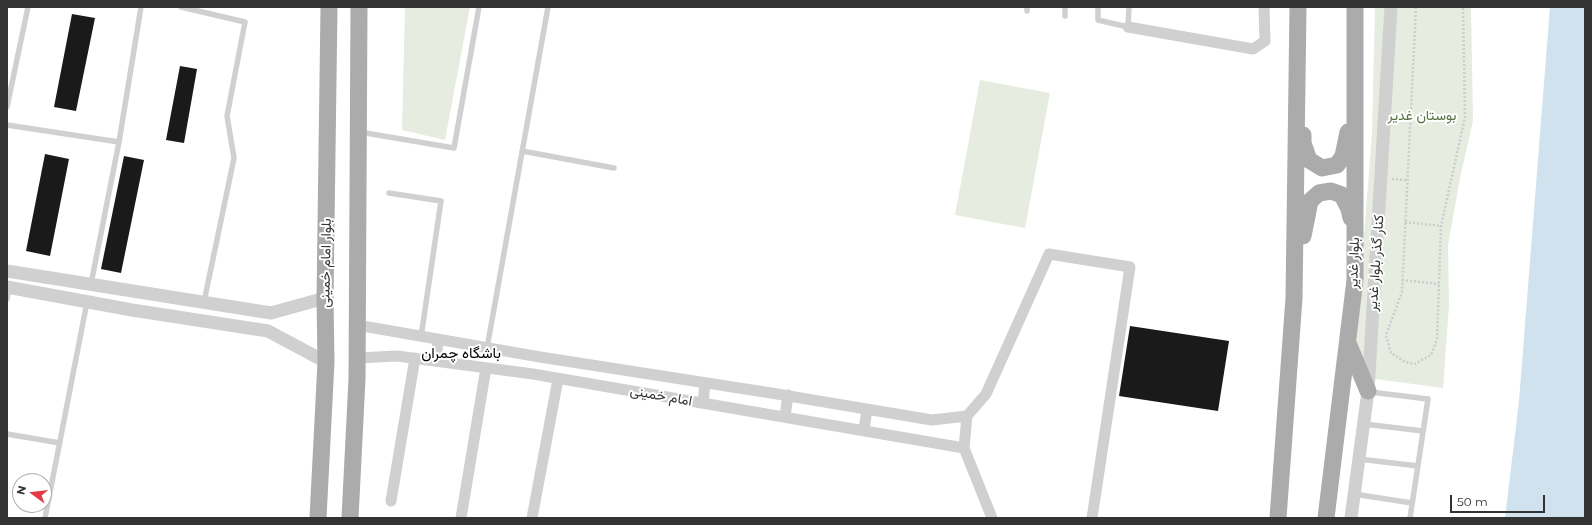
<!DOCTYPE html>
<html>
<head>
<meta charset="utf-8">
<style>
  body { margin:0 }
  #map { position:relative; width:1592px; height:525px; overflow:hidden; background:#fff; font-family:Montserrat,sans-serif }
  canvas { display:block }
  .frame { position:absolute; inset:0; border:8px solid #333; pointer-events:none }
  .north { position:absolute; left:12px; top:473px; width:40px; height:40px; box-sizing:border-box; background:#fff; border:1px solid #adadad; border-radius:50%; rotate:285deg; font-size:11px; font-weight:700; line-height:16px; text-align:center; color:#333 }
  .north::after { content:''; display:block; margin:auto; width:14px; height:18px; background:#e63946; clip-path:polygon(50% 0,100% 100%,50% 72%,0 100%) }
  .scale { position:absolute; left:1450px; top:495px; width:95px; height:18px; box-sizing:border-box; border:2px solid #333; border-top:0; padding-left:5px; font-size:12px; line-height:14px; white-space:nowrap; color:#333; -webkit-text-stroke:3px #fff; paint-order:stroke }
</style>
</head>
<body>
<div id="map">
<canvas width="1592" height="525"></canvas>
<div class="frame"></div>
<div class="north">N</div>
<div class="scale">50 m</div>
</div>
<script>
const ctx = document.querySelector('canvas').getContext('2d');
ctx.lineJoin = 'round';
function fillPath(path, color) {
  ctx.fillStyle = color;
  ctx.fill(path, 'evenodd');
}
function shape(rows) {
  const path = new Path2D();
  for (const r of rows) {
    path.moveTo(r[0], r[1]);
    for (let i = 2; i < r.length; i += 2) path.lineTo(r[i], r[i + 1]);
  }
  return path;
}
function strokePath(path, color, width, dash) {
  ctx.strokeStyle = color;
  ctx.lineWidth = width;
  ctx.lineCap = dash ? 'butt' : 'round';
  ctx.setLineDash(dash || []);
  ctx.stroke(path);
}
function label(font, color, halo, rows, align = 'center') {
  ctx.font = font + ' Montserrat,Vazirmatn,sans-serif';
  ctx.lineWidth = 4;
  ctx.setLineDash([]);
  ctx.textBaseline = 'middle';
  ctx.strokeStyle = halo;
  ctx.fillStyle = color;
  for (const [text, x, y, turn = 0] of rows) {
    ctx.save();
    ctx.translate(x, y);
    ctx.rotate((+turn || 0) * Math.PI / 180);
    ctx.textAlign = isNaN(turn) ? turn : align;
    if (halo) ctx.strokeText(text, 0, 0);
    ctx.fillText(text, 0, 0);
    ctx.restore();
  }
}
fillPath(shape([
  [405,7,470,7,445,140,402,130],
  [1375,7,1471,7,1473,121,1460,178,1448,245,1449,304,1443,388,1353,376,1372,133],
  [980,80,1050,93,1025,228,955,215]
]), '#e6ecdf');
fillPath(shape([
  [1550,7,1585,7,1585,518,1505,518,1519,401]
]), '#cfe2ee');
fillPath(shape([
  [72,14,95,18,76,111,54,107],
  [180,66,197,69,184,143,166,140],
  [45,154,69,159,50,256,26,251],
  [124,156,144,160,121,273,101,269],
  [1130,326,1229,341,1218,411,1119,396]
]), '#1a1a1a');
strokePath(shape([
  [1416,7,1402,292,1386,335,1391,353,1405,362,1415,364,1431,355,1437,340,1441,226,1465,117,1463,7],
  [1392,179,1407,180],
  [1405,222,1441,226],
  [1402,280,1439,284]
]), '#cdcdcd', 2.5, [2, 2]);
strokePath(shape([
  [181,7,245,22,227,116,234,158,204,302],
  [1098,7,1098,20,1128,27,1129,7],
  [1027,11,1027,7],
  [1065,16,1065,7],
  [7,107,28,7],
  [7,125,119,142],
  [360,132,454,148,479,7],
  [522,151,614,168],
  [389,193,441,201,421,337],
  [91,284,119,142,141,7],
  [7,299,9,288],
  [487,348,548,7],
  [1370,392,1428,399,1410,518],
  [1364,424,1423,431],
  [7,434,60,443],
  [1359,459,1418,466],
  [1354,494,1412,503],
  [45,518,87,302]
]), '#d0d0d0', 5.5);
strokePath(shape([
  [1128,27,1253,49,1265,41,1264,7],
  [357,325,540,357,771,393,932,420,967,416],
  [357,358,397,356,533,374,964,448],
  [436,361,438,340],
  [703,403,705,383],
  [785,417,788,395],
  [864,430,867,409],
  [391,501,415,358],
  [461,518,486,368],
  [532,518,558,379],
  [992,518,964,448,967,416,986,394,1049,254,1130,267,1092,518]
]), '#d0d0d0', 11);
strokePath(shape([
  [7,271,271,313,325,298],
  [7,287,132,310,268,331,326,362],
  [1351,518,1368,391,1391,7]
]), '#d0d0d0', 13);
strokePath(shape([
  [1303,135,1303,143,1309,160,1322,168,1337,165,1343,156,1348,132],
  [1303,236,1310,201,1319,193,1331,191,1342,195,1349,209,1351,218],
  [1348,343,1368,391],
  [318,518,326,362,325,298,329,7],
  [350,518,357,379,359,7],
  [1278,518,1294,298,1298,7],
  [1326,518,1355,280,1355,7]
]), '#ababab', 17);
label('14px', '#56703f', '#fff', [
  ["بوستان غدیر",1422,116]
]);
label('14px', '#333', '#fff', [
  ["بلوار امام خمینی",326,263,-89],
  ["بلوار غدیر",1354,263,-88],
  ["کنار گذر بلوار غدیر",1376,263,-86],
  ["امام خمینی",661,396,10]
]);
label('15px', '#000', '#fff', [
  ["باشگاه چمران",461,354]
]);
</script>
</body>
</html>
